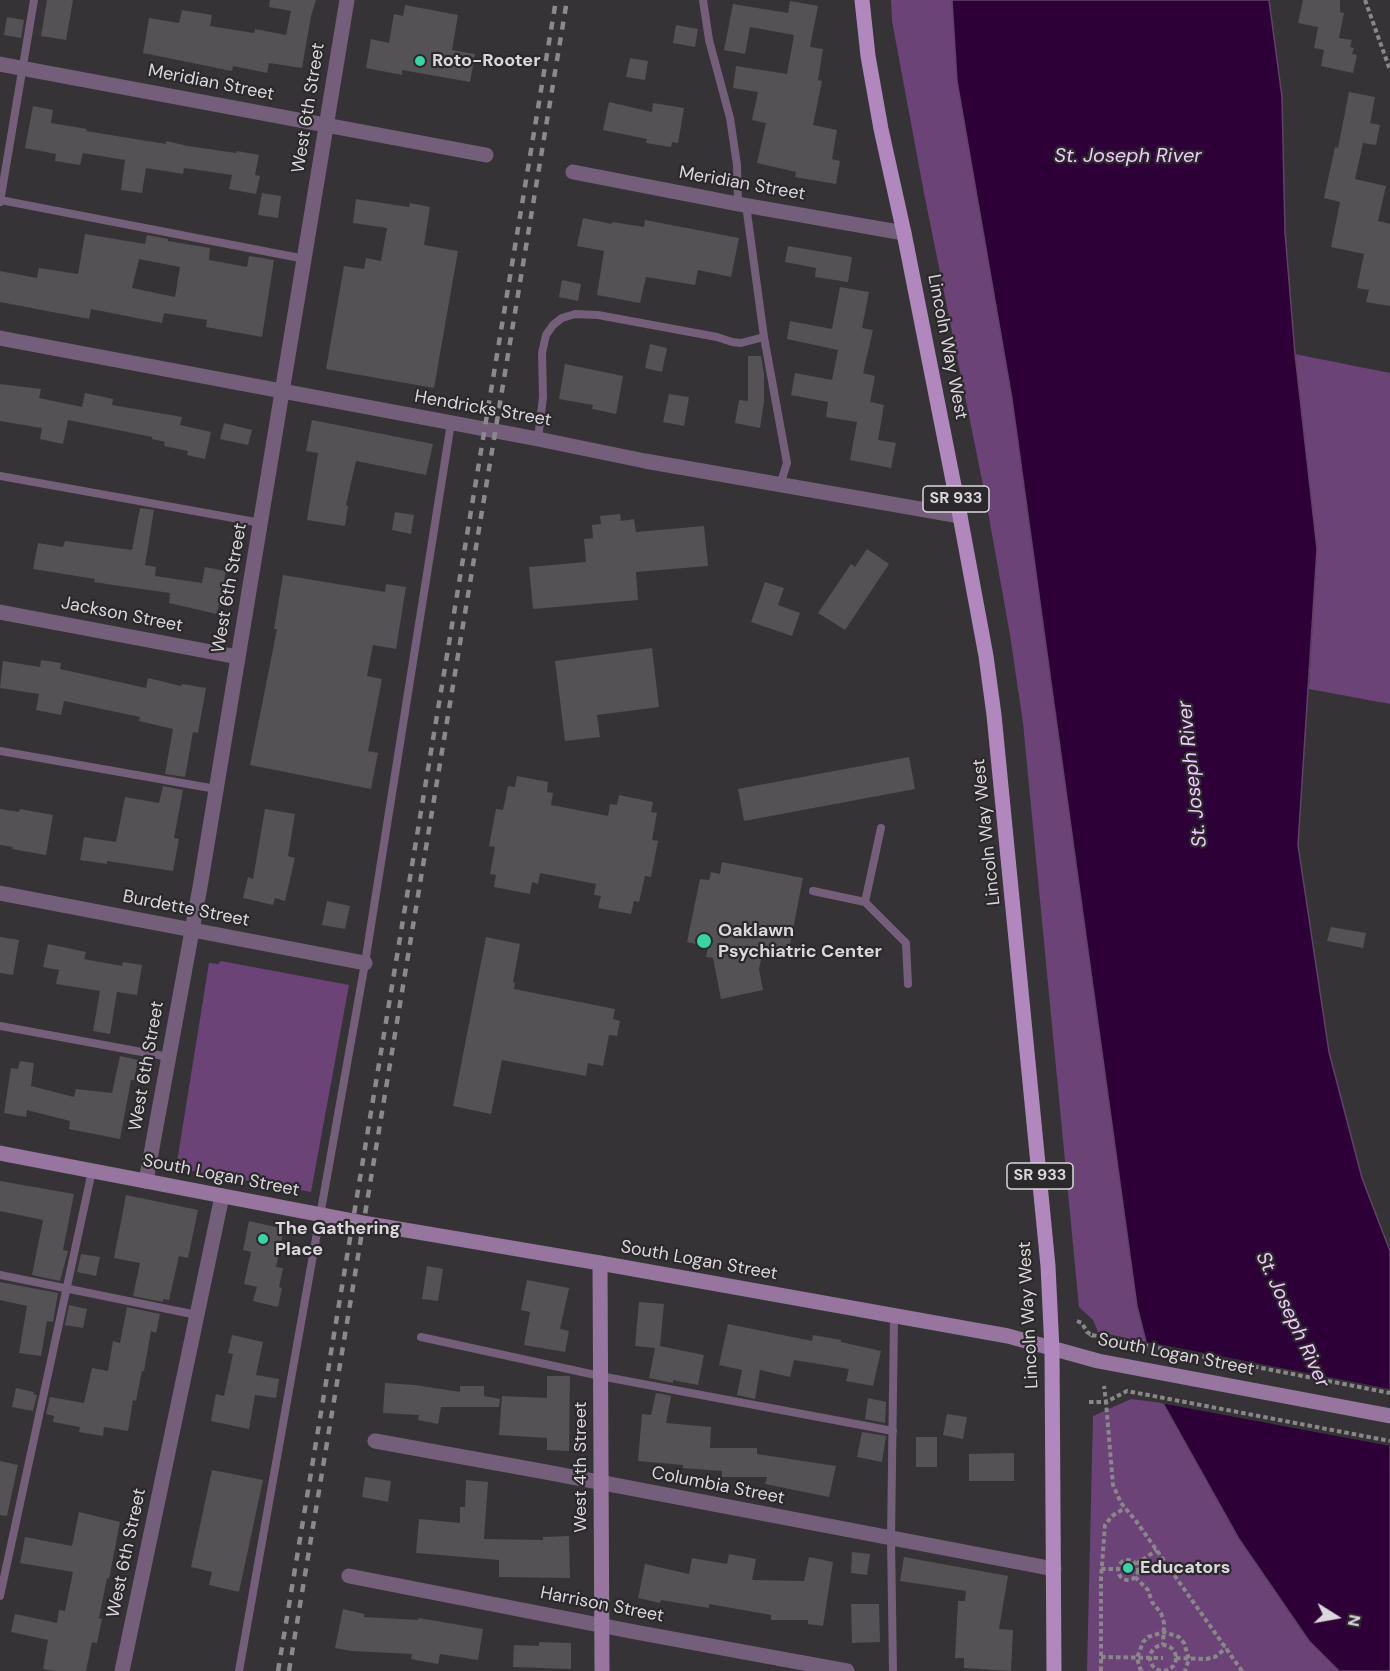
<!DOCTYPE html>
<html>
<head>
<meta charset="utf-8">
<style>
  body { margin:0 }
  #map { position:relative; width:1390px; height:1671px; overflow:hidden; background:#353336; font-family:"DM Sans",sans-serif }
  canvas { display:block }
  .north { position:absolute; left:1306px; top:1587px; width:60px; height:60px; -webkit-text-stroke:4px #2b292c; paint-order:stroke; rotate:101deg; font-size:16px; font-weight:700; line-height:24px; text-align:center; color:#dad8da }
  .north::after { content:''; display:block; margin:auto; width:21px; height:27px; background:#dad8da; clip-path:polygon(50% 0,100% 100%,50% 72%,0 100%) }
</style>
</head>
<body>
<div id="map">
<canvas width="1390" height="1671"></canvas>
<div class="north">N</div>
</div>
<script>
const ctx = document.querySelector('canvas').getContext('2d');
ctx.lineJoin = 'round';
function fillPath(path, color) {
  ctx.fillStyle = color;
  ctx.fill(path, 'evenodd');
}
function shape(rows) {
  const path = new Path2D();
  for (const r of rows) {
    if (r.length === 3) {
      path.moveTo(r[0] + r[2], r[1]);
      path.arc(r[0], r[1], r[2], 0, 2 * Math.PI);
      continue;
    }
    path.moveTo(r[0], r[1]);
    for (let i = 2; i < r.length; i += 2) path.lineTo(r[i], r[i + 1]);
  }
  return path;
}
function strokePath(path, color, width, dash) {
  ctx.strokeStyle = color;
  ctx.lineWidth = width;
  ctx.lineCap = dash ? 'butt' : 'round';
  ctx.setLineDash(dash || []);
  ctx.stroke(path);
}
function label(font, color, halo, rows, align = 'center') {
  ctx.font = font + ' "DM Sans",sans-serif';
  ctx.lineWidth = 4.5;
  ctx.setLineDash([]);
  ctx.textBaseline = 'middle';
  ctx.strokeStyle = halo;
  ctx.fillStyle = color;
  for (const [text, x, y, turn = 0] of rows) {
    ctx.save();
    ctx.translate(x, y);
    ctx.rotate((+turn || 0) * Math.PI / 180);
    ctx.textAlign = isNaN(turn) ? turn : align;
    if (halo) ctx.strokeText(text, 0, 0);
    ctx.fillText(text, 0, 0);
    ctx.restore();
  }
}
fillPath(shape([
  [891,0,952,0,957,81,1012,399,1137,1306,1146,1342,1098,1332,1093,1320,1079,1307,1023,723,1010,635,985,495,924,193,892,21],
  [1295,354,1390,373,1390,704,1309,689,1317,549],
  [221,961,349,985,311,1192,176,1168,209,963,218,964],
  [1131,1399,1163,1403,1239,1539,1309,1641,1339,1671,1087,1671,1093,1416]
]), '#6b4377');
const water = shape([
  [952,0,1269,0,1282,97,1285,232,1295,354,1317,549,1298,845,1329,1052,1362,1178,1390,1251,1390,1671,1339,1671,1309,1641,1239,1539,1163,1403,1146,1342,1137,1306,1012,399,957,81,952,0]
]);
fillPath(water, '#2d0038');
strokePath(water, '#614169', 1.5);
fillPath(shape([
  [1142,1341,1390,1389,1390,1446,1160,1403]
]), '#353336');
fillPath(shape([
  [47,0,73,0,66,40,41,36],
  [270,0,316,0,311,16,302,68,269,63,267,73,233,66,232,71,143,53,149,18,179,23,182,10,212,15,210,26,254,33,255,29,286,35,291,11,269,7],
  [1303,0,1340,0,1340,12,1344,13,1339,38,1352,40,1350,47,1354,48,1352,54,1357,55,1353,73,1321,66,1324,50,1314,48,1318,27,1298,23],
  [790,1,818,6,810,47,823,49,818,80,822,81,813,125,837,130,832,159,840,161,836,184,795,177,796,172,757,163,766,123,752,120,758,92,733,88,736,66,787,74,794,35,750,27,745,54,724,50,733,4,788,13],
  [405,5,458,15,452,50,475,54,470,82,402,70,402,75,366,68,371,39,389,43,394,14,403,16],
  [7,17,24,20,21,38,4,35],
  [676,25,698,29,695,47,673,43],
  [630,58,648,61,645,80,626,77],
  [1349,92,1375,97,1370,123,1380,125,1376,145,1363,143,1355,179,1386,186,1378,221,1390,224,1390,306,1366,302,1369,290,1357,288,1364,254,1331,247,1340,202,1324,198,1335,147,1338,148],
  [609,102,652,112,653,103,684,108,678,143,672,142,671,147,646,143,647,139,603,130],
  [33,106,53,110,51,123,87,129,86,131,166,144,166,141,188,146,236,153,237,151,259,155,255,175,260,176,256,194,229,189,232,175,184,168,183,174,146,168,142,193,121,190,125,160,83,153,80,165,55,161,56,154,25,148],
  [262,193,281,196,278,218,258,215],
  [356,199,409,207,410,203,430,207,424,245,458,251,434,388,326,369,344,266,364,269,366,258,381,261,387,228,353,223],
  [583,218,612,224,612,222,644,227,645,220,739,238,731,277,698,270,695,285,646,277,640,303,597,295,604,251,577,246],
  [85,234,145,244,147,235,168,239,168,241,210,248,209,260,247,267,249,256,274,260,262,337,206,327,207,320,164,313,162,323,91,309,89,319,0,302,0,271,37,278,39,268,78,274],
  [139,259,180,267,175,297,132,288],
  [788,246,852,257,848,282,815,277,816,268,785,262],
  [562,280,581,284,578,301,559,297],
  [840,287,869,292,862,328,873,330,863,373,875,376,870,402,884,405,878,440,896,443,891,468,850,460,857,422,826,417,828,402,791,395,795,373,832,380,838,350,787,339,790,321,832,329],
  [650,344,667,348,662,372,645,368],
  [748,356,761,356,764,374,764,402,760,428,735,423,739,400,748,401],
  [565,364,623,376,616,414,592,409,593,405,559,399],
  [0,384,41,389,39,398,82,407,85,393,113,399,112,405,182,417,180,425,211,432,205,459,187,455,188,451,164,446,165,442,152,439,152,437,68,420,63,444,40,439,42,428,0,421],
  [669,394,689,397,684,426,663,422],
  [312,420,433,444,426,475,356,461,346,505,348,506,345,526,307,520,318,453,306,451],
  [224,423,252,430,248,445,220,439],
  [140,508,154,510,145,565,156,567,155,576,202,583,205,567,226,571,217,614,169,603,170,593,113,585,94,582,95,579,33,569,38,543,63,547,65,541,132,550],
  [395,512,414,515,411,534,392,530],
  [620,514,621,521,634,519,636,532,704,526,708,566,636,572,638,600,533,609,529,567,586,562,584,539,593,538,592,525,601,524,600,516],
  [867,549,889,564,845,630,818,613,851,564,855,567],
  [283,575,385,592,386,584,406,587,396,649,373,645,367,676,382,679,368,751,378,753,371,789,250,765,277,629,274,629],
  [765,582,784,588,778,605,800,613,792,636,751,622],
  [652,648,659,707,597,715,600,737,565,741,555,661],
  [41,660,61,663,60,669,69,671,146,688,148,678,181,686,182,684,206,688,198,733,193,732,185,777,165,774,173,729,139,721,140,717,64,701,61,715,36,710,39,694,0,688,3,661,40,667],
  [909,757,915,789,744,821,738,789],
  [517,776,548,782,547,792,553,793,551,805,608,816,610,804,617,805,619,795,653,802,651,812,657,813,652,840,658,841,651,877,645,876,639,902,634,901,631,914,598,908,601,896,594,895,596,884,540,873,538,884,532,882,530,894,494,887,496,875,490,874,495,847,489,846,496,809,503,810,508,786,515,787],
  [163,786,183,790,174,838,179,839,173,871,107,861,107,864,80,860,84,837,116,842,125,797,159,803],
  [0,809,19,812,20,809,53,815,46,855,12,849,13,847,0,845],
  [265,809,295,814,288,856,295,858,285,901,275,898,273,905,243,898,248,877,253,879],
  [722,862,803,878,788,955,763,950,759,969,763,990,721,999,713,958,706,957,708,947,687,942,700,879,709,880,711,872,720,874],
  [327,901,350,906,345,929,322,925],
  [1331,927,1366,933,1363,948,1327,941],
  [0,937,19,940,13,975,0,973],
  [486,937,520,944,513,982,515,983,514,989,615,1009,613,1019,620,1021,617,1036,609,1035,603,1066,588,1063,586,1076,502,1060,491,1114,453,1106],
  [48,944,86,952,84,959,122,966,123,962,142,965,137,995,117,992,110,1034,93,1031,100,991,56,984,59,970,43,967],
  [120,1056,138,1060,134,1080,131,1080,120,1139,69,1129,70,1121,27,1110,26,1117,4,1113,11,1068,18,1069,20,1061,34,1063,31,1086,74,1097,76,1089,112,1093],
  [0,1181,74,1194,63,1250,68,1251,60,1281,32,1275,43,1220,0,1211],
  [126,1195,198,1210,188,1258,179,1256,169,1300,163,1299,163,1302,133,1296,140,1263,114,1258],
  [249,1221,284,1229,276,1267,283,1268,279,1287,282,1288,278,1307,253,1301,257,1287,244,1284,251,1252,243,1250],
  [81,1254,100,1257,96,1276,77,1272],
  [427,1266,443,1269,438,1301,422,1299],
  [527,1280,569,1288,560,1329,569,1331,565,1352,524,1345,530,1312,521,1310],
  [0,1282,58,1293,53,1322,47,1321,41,1356,19,1353,27,1306,0,1300],
  [639,1302,664,1304,660,1346,704,1355,698,1385,673,1380,673,1383,649,1378,655,1348,635,1346],
  [69,1305,87,1309,83,1328,65,1325],
  [127,1307,160,1314,156,1333,151,1331,144,1371,142,1371,136,1401,133,1400,128,1431,104,1427,103,1436,79,1432,80,1427,53,1422,54,1416,46,1414,50,1397,84,1403,92,1368,108,1371,113,1341,120,1343],
  [728,1324,812,1341,813,1335,841,1340,841,1342,881,1351,873,1386,846,1381,849,1369,794,1360,790,1377,760,1370,755,1399,737,1395,742,1370,719,1365],
  [232,1335,263,1342,256,1375,279,1379,276,1398,255,1395,249,1429,211,1421,216,1394,224,1396,233,1354,228,1353],
  [547,1376,570,1376,569,1451,547,1450,547,1438,499,1435,502,1396,547,1398],
  [385,1383,415,1385,460,1392,460,1386,484,1386,484,1396,500,1399,499,1407,441,1407,438,1424,418,1420,419,1415,383,1413],
  [16,1388,34,1392,33,1394,37,1395,33,1411,12,1407],
  [656,1393,671,1396,666,1423,711,1427,710,1448,757,1448,757,1454,836,1466,829,1497,765,1484,767,1477,722,1477,722,1471,683,1468,683,1465,638,1461,642,1414,651,1415],
  [868,1398,886,1402,885,1423,865,1419],
  [947,1414,967,1417,963,1439,943,1435],
  [862,1432,886,1436,882,1462,857,1457],
  [916,1437,937,1437,937,1467,916,1467],
  [1014,1453,1014,1481,969,1481,969,1454],
  [0,1461,18,1465,7,1516,0,1515],
  [212,1470,263,1480,239,1592,209,1585,212,1572,191,1567],
  [365,1477,391,1481,388,1502,362,1497],
  [466,1480,488,1482,484,1539,543,1540,543,1537,569,1536,570,1578,499,1577,499,1560,416,1553,419,1519,460,1523,460,1507,465,1507],
  [79,1512,120,1522,109,1579,107,1578,99,1618,102,1619,97,1643,92,1642,86,1671,55,1671,43,1669,48,1640,11,1632,15,1614,57,1623,59,1610,65,1611,73,1572,20,1563,25,1537,72,1546],
  [852,1552,870,1554,867,1575,851,1573],
  [729,1554,756,1559,752,1580,804,1581,809,1557,833,1562,823,1626,808,1624,808,1620,771,1620,771,1615,709,1604,709,1608,661,1600,660,1603,638,1598,645,1564,689,1574,692,1558,727,1564],
  [904,1557,1008,1576,999,1629,1013,1630,1011,1671,964,1668,964,1658,955,1658,958,1601,965,1601,966,1591,900,1581],
  [851,1604,879,1604,880,1642,852,1643],
  [343,1609,364,1614,364,1617,418,1620,419,1618,483,1629,478,1660,440,1654,438,1664,411,1659,412,1654,352,1651,335,1648],
  [539,1642,571,1643,571,1669,513,1667,514,1645,539,1646]
]), '#545255');
strokePath(shape([
  [1365,0,1390,70],
  [1077,1321,1082,1323,1087,1332,1092,1335,1091,1337],
  [1092,1335,1390,1393],
  [1089,1402,1106,1402,1104,1386],
  [1128,1570,10],
  [1136,1564,1157,1550],
  [1101,1569,1118,1569],
  [1135,1577,1148,1590,1152,1602,1161,1613,1164,1623,1163,1645],
  [1163,1658,13],
  [1101,1657,1163,1658],
  [1176,1658,1206,1659,1215,1657,1226,1648],
  [1101,1671,1101,1578,1105,1525,1112,1516,1125,1508],
  [1141,1671,1137,1658,1143,1642,1148,1637,1164,1632,1179,1637,1184,1643,1189,1659,1185,1671],
  [1242,1671,1136,1521,1121,1503,1113,1485,1106,1402,1127,1391,1390,1441]
]), '#89878a', 4, [4.5, 3]);
strokePath(shape([
  [703,0,709,40,730,118,737,165,738,204],
  [0,200,305,259],
  [0,202,34,0],
  [746,205,764,337,787,463,780,485],
  [538,439,543,397,542,353,546,335,553,325,562,318,575,314,598,315,717,337,732,342,741,343,764,337],
  [0,476,261,523],
  [0,751,216,789],
  [813,891,865,902,906,943,908,984],
  [865,902,881,828],
  [0,1026,169,1057],
  [0,1275,197,1315],
  [421,1337,600,1376,893,1431],
  [0,1596,92,1171],
  [239,1671,365,963,451,423],
  [893,1671,891,1539,894,1317]
]), '#735f79', 8);
strokePath(shape([
  [0,64,486,155],
  [573,172,738,204,904,233],
  [0,338,538,439,645,461,960,516],
  [0,612,238,657],
  [0,893,365,963],
  [146,1181,200,887,347,0],
  [375,1441,546,1472,1054,1569],
  [349,1576,635,1632,847,1671],
  [122,1671,222,1196]
]), '#735f79', 15);
strokePath(shape([
  [0,1153,364,1223,600,1263,1008,1336,1098,1361,1390,1416],
  [600,1263,602,1671]
]), '#96769f', 15);
strokePath(shape([
  [862,0,868,56,881,129,904,233,960,516,986,656,994,715,1048,1266,1052,1350,1054,1671]
]), '#b088bd', 15);
strokePath(shape([
  [278,1671,556,0],
  [289,1671,567,0]
]), '#8b898b', 4.5, [8, 8]);
for (const [x, y, r, color] of [
  [420,61,6,"#37d4a6"],
  [704,941,8,"#37d4a6"],
  [263,1239,6,"#37d4a6"],
  [1128,1568,6,"#37d4a6"]
]) {
  const dot = new Path2D();
  dot.arc(x, y, r, 0, 2 * Math.PI);
  ctx.fillStyle = color;
  ctx.fill(dot);
  strokePath(dot, '#2b292c', 2);
}
for (const [x, y, w] of [
  [956,499,66],
  [1040,1176,66]
]) {
  const box = new Path2D();
  box.roundRect(x - w / 2, y - 13, w, 26, 4.5);
  ctx.fillStyle = '#2b292c';
  ctx.fill(box);
  strokePath(box, '#dad8da', 1.5);
}
label('bold 16px', '#dad8da', null, [
  ["SR 933",956,499],
  ["SR 933",1040,1176]
]);
label('bold 18px', '#dad8da', '#2b292c', [
  ["Roto-Rooter",432,61],
  ["Oaklawn",718,931],
  ["Psychiatric Center",718,952],
  ["The Gathering",275,1229],
  ["Place",275,1250],
  ["Educators",1140,1568]
], 'left');
label('18px', '#dad8da', '#2b292c', [
  ["Meridian Street",211,83,11],
  ["West 6th Street",309,108,-81],
  ["Meridian Street",742,184,10],
  ["Lincoln Way West",947,347,79],
  ["Hendricks Street",483,409,10],
  ["West 6th Street",230,588,-80],
  ["Jackson Street",122,615,11],
  ["Lincoln Way West",987,832,-96],
  ["Burdette Street",186,909,11],
  ["West 6th Street",147,1066,-80],
  ["South Logan Street",221,1176,11],
  ["South Logan Street",699,1261,10],
  ["Lincoln Way West",1029,1315,-93],
  ["South Logan Street",1176,1355,11],
  ["West 4th Street",581,1467,-90],
  ["Columbia Street",718,1486,11],
  ["West 6th Street",127,1553,-78],
  ["Harrison Street",602,1605,11]
]);
label('italic 20px', '#f0c9fc', '#2b292c', [
  ["St. Joseph River",1128,157],
  ["St. Joseph River",1193,774,-96],
  ["St. Joseph River",1292,1320,65]
]);
</script>
</body>
</html>
